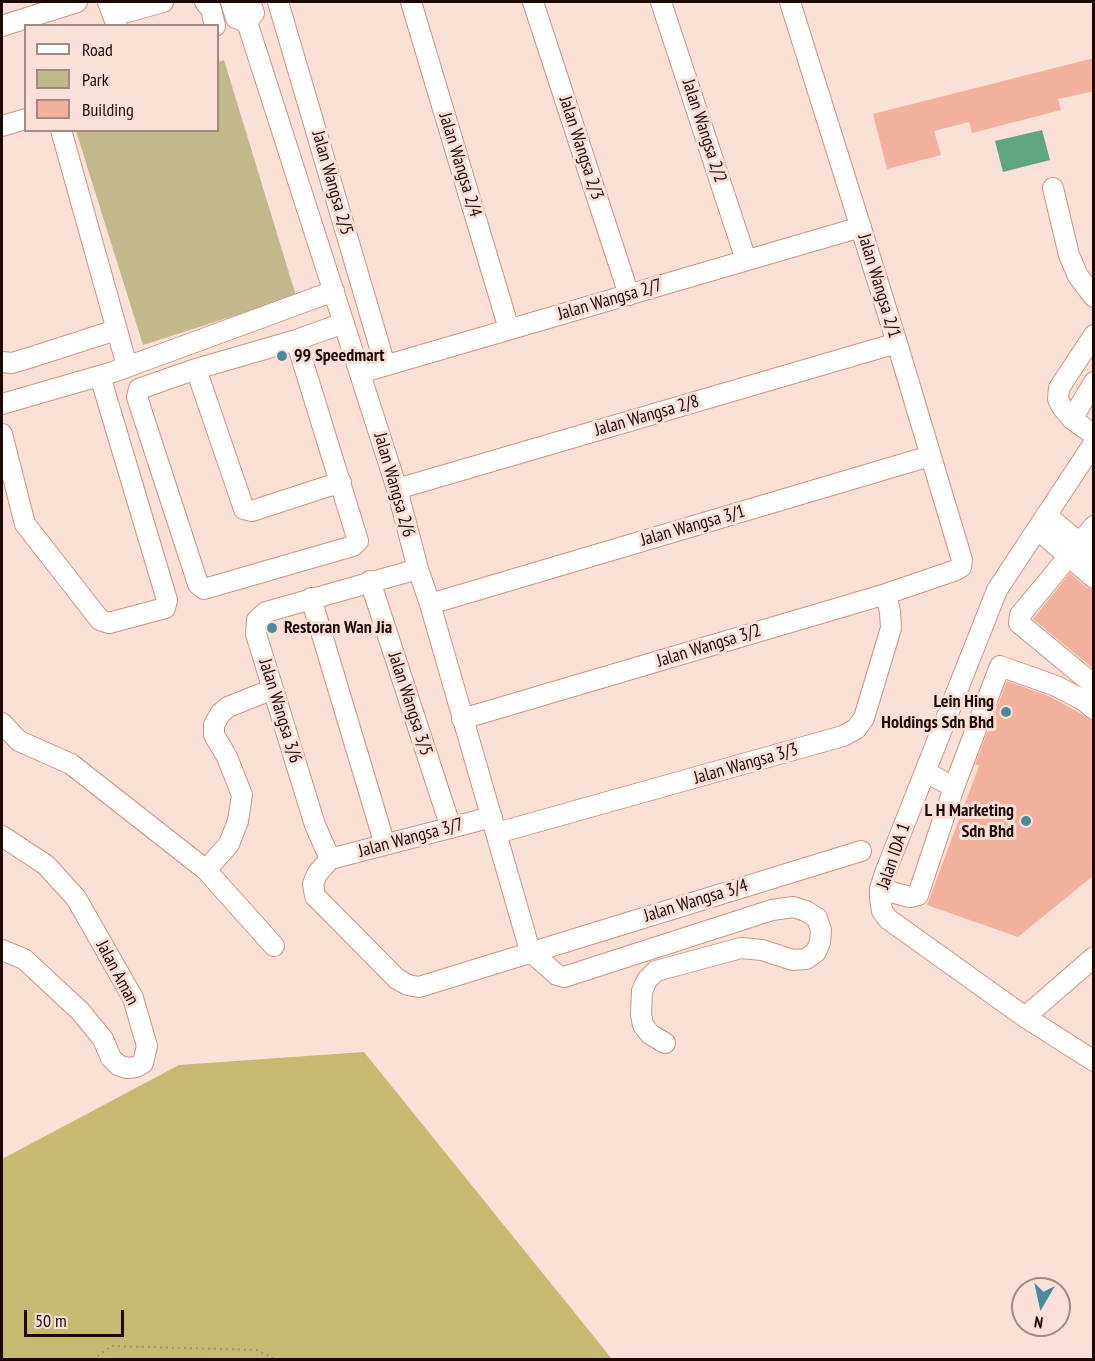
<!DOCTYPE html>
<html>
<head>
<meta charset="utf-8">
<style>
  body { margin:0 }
  #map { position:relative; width:1095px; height:1361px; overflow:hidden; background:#fbe0d7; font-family:"PT Sans Narrow",sans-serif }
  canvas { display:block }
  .frame { position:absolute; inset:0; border:3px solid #1d0703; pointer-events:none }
  .legend { position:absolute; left:24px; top:24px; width:195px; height:108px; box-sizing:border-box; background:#fbe0d7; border:2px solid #a28982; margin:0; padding:8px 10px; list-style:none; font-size:18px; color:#1d0703 }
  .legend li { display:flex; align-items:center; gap:12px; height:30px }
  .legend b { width:30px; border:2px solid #a28982 }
  .north { position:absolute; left:1011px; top:1277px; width:60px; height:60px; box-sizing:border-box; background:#fbe0d7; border:2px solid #a28982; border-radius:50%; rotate:189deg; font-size:16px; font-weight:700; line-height:24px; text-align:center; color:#1d0703 }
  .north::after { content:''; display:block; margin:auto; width:21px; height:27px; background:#488a9c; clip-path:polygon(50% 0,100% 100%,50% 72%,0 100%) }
  .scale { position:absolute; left:24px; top:1310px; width:100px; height:27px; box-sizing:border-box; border:3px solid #1d0703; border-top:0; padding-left:8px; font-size:18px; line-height:21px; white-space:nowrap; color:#1d0703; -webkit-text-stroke:4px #fbe0d7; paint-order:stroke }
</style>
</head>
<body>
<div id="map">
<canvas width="1095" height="1361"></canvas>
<div class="frame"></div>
<ul class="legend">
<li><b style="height:8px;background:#fff"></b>Road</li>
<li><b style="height:16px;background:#c1b88c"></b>Park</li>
<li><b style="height:16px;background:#f3b19d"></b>Building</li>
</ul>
<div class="north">N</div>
<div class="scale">50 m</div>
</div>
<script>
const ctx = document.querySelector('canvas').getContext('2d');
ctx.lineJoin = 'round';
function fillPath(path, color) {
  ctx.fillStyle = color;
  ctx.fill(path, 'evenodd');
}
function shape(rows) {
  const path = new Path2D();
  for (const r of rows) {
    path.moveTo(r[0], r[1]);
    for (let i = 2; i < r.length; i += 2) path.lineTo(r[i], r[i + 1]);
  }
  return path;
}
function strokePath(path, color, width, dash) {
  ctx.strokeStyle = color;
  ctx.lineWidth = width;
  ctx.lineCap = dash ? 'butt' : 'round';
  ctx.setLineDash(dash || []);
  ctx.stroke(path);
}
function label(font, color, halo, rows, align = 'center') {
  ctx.font = font + ' "PT Sans Narrow",sans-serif';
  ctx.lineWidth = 6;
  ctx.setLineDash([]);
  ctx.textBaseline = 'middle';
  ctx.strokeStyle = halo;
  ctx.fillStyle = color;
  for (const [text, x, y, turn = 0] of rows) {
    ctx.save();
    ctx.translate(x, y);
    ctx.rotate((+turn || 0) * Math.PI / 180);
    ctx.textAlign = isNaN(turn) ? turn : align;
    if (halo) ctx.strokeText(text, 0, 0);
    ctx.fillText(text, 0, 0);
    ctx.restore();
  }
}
fillPath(shape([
  [224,60,296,296,143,345,76,131,218,130,218,62]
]), '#c1b88c');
fillPath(shape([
  [364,1052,612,1359,2,1359,2,1159,179,1065]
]), '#c8b971');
fillPath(shape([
  [1042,130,1050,160,1003,172,995,141]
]), '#5fa67e');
fillPath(shape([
  [1094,58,1094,91,1058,99,1061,110,972,133,969,122,934,131,941,155,887,169,873,114],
  [1070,573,1086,587,1094,590,1094,669,1033,619],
  [1007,681,1051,697,1094,721,1094,875,1018,937,927,905,979,766,975,764]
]), '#f3b19d');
const minor = shape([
  [108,2,117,26],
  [122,2,127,12,163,2],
  [205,2,211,9,215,26],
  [231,2,236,18,247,22,397,489,418,569,430,604,530,951],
  [278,2,385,365],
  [411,2,509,329],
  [533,2,629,295],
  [661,2,746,260],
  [247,22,254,13,250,2],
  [2,26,77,2],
  [2,126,26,119],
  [61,130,127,366],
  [1053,188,1069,255,1078,276,1094,297],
  [1094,335,1059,388,1058,399,1062,407,1072,419,1094,435],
  [296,340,358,541,353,546,204,589,198,584,137,397,139,389,196,369,296,340,344,323],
  [2,362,12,363,32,357,116,330],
  [196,369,244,509,252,511,341,482],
  [360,373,861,227],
  [2,404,113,372,334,291],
  [1072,419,1094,382],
  [2,434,25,524,100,620,109,623,165,608,167,600,100,376],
  [1094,443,997,590,885,873,880,889,880,899,882,911,888,919,1025,1017,1094,1061],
  [397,489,897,343],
  [1046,515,1094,555],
  [1037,529,1094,578],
  [1079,544,1094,526],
  [1069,556,1020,615,1019,623,1094,685],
  [370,581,451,828],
  [311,598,385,845],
  [430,604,930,456],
  [462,719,886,594,956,570,961,567,962,560,897,343,790,2],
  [2,723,19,741,71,764,206,870,274,946],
  [925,772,954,787,1000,666,1056,686,1083,700,1094,709],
  [497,833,843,736,856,729,864,718,891,628,890,612,886,594],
  [2,836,46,865,76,898,133,998,147,1046,143,1063,136,1067,127,1068,118,1065,111,1058,103,1039,80,1011,24,959,2,950],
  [330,859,317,874,313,884,315,896,397,979,408,985,419,987,861,851],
  [330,859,315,825,273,689,256,634,257,620,266,612,418,569],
  [330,859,492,817],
  [206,870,229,844,238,821,242,795,227,757,214,735,214,725,220,714,228,707,273,689],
  [880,889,910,897,918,895,954,787],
  [530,951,557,975,564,977,772,910,793,907,806,911,817,918,821,930,820,942,816,952,806,959,793,960,762,950,741,948,656,971,647,980,642,991,641,1015,643,1025,650,1034,665,1043],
  [1025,1017,1094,957]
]);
strokePath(minor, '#d2927f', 22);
strokePath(shape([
  [93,1360,111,1346,257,1350,277,1360]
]), '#9b837c', 2, [1.5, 4.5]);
strokePath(minor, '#fff', 20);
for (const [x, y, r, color] of [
  [282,356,6,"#488a9c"],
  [272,628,6,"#488a9c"],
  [1006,712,6,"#488a9c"],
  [1026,821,6,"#488a9c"]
]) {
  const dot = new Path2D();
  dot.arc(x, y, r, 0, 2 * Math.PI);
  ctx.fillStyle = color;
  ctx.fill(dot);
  strokePath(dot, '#fbe0d7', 2);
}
label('18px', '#1d0703', '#fbe0d7', [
  ["Jalan Wangsa 2/2",704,131,72],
  ["Jalan Wangsa 2/3",581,148,72],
  ["Jalan Wangsa 2/4",460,165,73],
  ["Jalan Wangsa 2/5",332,183,74],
  ["Jalan Wangsa 2/1",879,286,73],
  ["Jalan Wangsa 2/7",610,300,-16],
  ["Jalan Wangsa 2/8",647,416,-16],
  ["Jalan Wangsa 2/6",394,485,74],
  ["Jalan Wangsa 3/1",693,526,-16],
  ["Jalan Wangsa 3/2",709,646,-17],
  ["Jalan Wangsa 3/5",410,704,72],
  ["Jalan Wangsa 3/6",280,711,73],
  ["Jalan Wangsa 3/3",746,764,-16],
  ["Jalan Wangsa 3/7",411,838,-15],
  ["Jalan IDA 1",894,856,-71],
  ["Jalan Wangsa 3/4",696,901,-17],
  ["Jalan Aman",117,973,62]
]);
label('bold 18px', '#1d0703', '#fbe0d7', [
  ["99 Speedmart",294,356],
  ["Restoran Wan Jia",284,628],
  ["Lein Hing",994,702,"right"],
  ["Holdings Sdn Bhd",994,723,"right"],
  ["L H Marketing",1014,811,"right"],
  ["Sdn Bhd",1014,832,"right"]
], 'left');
</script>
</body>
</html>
